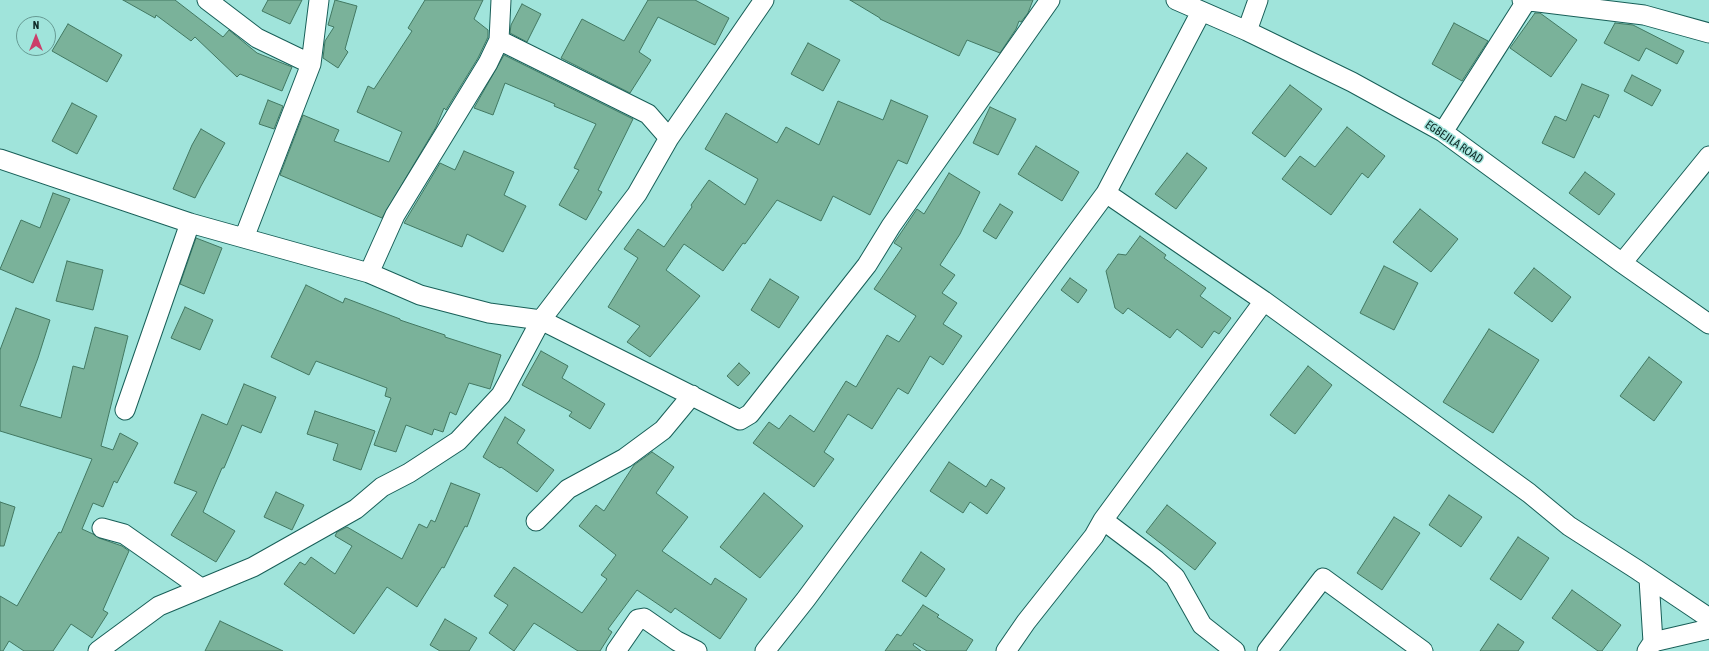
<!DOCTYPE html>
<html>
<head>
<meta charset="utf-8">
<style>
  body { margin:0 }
  #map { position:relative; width:1709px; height:651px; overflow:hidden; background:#a0e4db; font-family:"Asap Condensed",sans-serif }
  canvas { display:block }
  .north { position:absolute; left:16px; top:16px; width:40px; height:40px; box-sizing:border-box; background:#a0e4db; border:1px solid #669a93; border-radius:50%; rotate:0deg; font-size:11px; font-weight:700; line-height:16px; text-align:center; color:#0f2b28 }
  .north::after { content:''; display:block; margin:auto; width:14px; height:18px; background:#cb3e6a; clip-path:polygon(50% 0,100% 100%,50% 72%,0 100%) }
</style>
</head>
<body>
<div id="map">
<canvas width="1709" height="651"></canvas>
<div class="north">N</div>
</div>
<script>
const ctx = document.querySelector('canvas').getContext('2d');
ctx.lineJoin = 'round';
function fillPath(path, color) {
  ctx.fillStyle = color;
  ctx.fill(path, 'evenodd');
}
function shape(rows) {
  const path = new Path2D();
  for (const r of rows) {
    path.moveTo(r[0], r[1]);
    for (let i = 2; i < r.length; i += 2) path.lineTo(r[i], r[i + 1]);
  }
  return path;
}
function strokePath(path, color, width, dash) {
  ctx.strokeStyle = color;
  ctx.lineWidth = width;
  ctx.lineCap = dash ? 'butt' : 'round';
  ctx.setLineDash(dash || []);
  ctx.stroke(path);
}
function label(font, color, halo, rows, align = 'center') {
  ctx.font = font + ' "Asap Condensed",sans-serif';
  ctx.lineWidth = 3;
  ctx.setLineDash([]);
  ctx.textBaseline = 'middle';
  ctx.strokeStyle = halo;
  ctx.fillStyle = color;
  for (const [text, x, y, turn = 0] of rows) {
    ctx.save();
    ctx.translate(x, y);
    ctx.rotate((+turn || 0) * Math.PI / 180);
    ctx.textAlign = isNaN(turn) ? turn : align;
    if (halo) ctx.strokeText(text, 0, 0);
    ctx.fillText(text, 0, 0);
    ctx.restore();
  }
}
const building = shape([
  [123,0,175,0,223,37,229,30,257,53,292,67,282,91,240,74,237,77,195,37,191,41,156,15,155,18,123,0],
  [268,0,302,0,290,24,262,11,268,0],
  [335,0,357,6,345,49,348,52,338,68,323,58,325,41,334,27,328,25,335,0],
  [425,0,483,0,474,19,488,30,488,37,478,58,446,110,444,108,436,127,382,218,280,175,303,115,339,130,334,141,389,162,402,132,357,112,368,86,374,89,412,31,408,28,425,0],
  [648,0,695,0,729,18,715,45,658,17,639,52,651,60,630,93,561,58,582,19,624,41,648,0],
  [850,0,1033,0,1028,13,1021,22,1019,21,1016,29,1000,53,967,40,959,56,880,19,880,18,850,0],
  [522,4,541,14,527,42,510,33,511,25,522,4],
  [1535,13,1540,13,1577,40,1551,77,1510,48,1535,13],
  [1454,23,1488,41,1462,81,1432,64,1454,23],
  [1615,23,1633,25,1684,51,1677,64,1646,48,1639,61,1604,43,1615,23],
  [68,24,122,55,107,82,52,51,68,24],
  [808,43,840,60,823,91,791,74,808,43],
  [504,55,633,119,598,190,602,192,586,220,559,205,579,170,574,168,596,124,554,106,555,104,505,83,493,115,474,108,504,55],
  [1632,75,1661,90,1652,106,1624,91,1632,75],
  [1582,84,1609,95,1599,118,1594,115,1574,158,1542,143,1555,116,1566,121,1582,84],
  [1290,85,1322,109,1285,157,1252,133,1290,85],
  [268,100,283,106,274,129,259,124,268,100],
  [891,100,928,116,907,164,898,160,870,215,833,196,821,221,777,200,745,244,743,243,723,271,684,244,666,270,700,296,650,357,627,342,640,326,608,307,638,258,624,249,638,229,664,247,692,207,691,205,709,180,745,205,758,179,705,149,726,113,777,143,786,127,819,145,838,101,883,120,891,100],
  [72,103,97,116,77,154,52,141,72,103],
  [990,107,1016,119,998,155,973,143,990,107],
  [1347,127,1385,156,1368,178,1362,173,1331,215,1282,179,1300,156,1315,167,1347,127],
  [201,129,225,143,201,186,195,198,173,189,192,145,201,129],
  [1036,146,1079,172,1062,201,1018,174,1036,146],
  [464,151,514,172,504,195,526,206,503,252,467,234,462,247,404,223,440,163,455,170,464,151],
  [1187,153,1207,168,1176,209,1155,194,1187,153],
  [1585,172,1615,194,1599,215,1569,193,1585,172],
  [949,173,980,192,960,234,940,265,955,275,942,293,957,303,943,324,962,336,943,365,930,356,908,394,898,388,872,429,848,414,824,452,834,459,814,487,753,443,769,422,779,429,790,415,814,432,846,381,856,387,887,335,899,342,916,316,874,289,902,248,894,243,917,209,924,214,949,173],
  [53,193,70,199,33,283,0,269,21,220,40,228,53,193],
  [1000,204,1013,212,996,239,983,231,1000,204],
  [1420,209,1458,239,1431,272,1393,242,1420,209],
  [1140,236,1166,255,1164,258,1206,288,1200,296,1231,318,1219,334,1214,331,1202,348,1177,329,1170,338,1128,308,1123,314,1115,308,1106,271,1118,254,1126,255,1140,236],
  [196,238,222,248,204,294,180,284,196,238],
  [67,261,103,270,93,310,56,301,67,261],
  [1384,266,1418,283,1394,330,1360,313,1384,266],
  [1534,268,1571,297,1552,322,1514,293,1534,268],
  [1070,278,1087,290,1078,303,1061,290,1070,278],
  [770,279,799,297,779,328,751,310,770,279],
  [306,285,343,303,345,298,400,319,400,320,445,335,445,337,501,355,490,389,469,383,456,415,450,412,443,432,434,429,432,435,406,425,396,452,374,445,391,398,385,396,387,388,316,361,309,375,271,357,306,285],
  [185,307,213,320,200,350,171,338,185,307],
  [16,308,50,320,38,358,20,406,61,418,73,366,84,369,95,327,128,336,101,446,113,450,120,433,138,443,117,483,114,481,103,507,93,503,82,529,93,534,99,538,122,546,129,551,103,610,108,613,92,638,71,624,53,651,24,651,9,641,3,651,0,651,0,596,17,606,59,532,61,533,92,459,0,431,0,350,16,308],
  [1489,329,1539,360,1493,433,1443,402,1489,329],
  [541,351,568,366,562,378,605,404,590,429,569,416,572,412,522,385,541,351],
  [1649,357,1682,382,1654,421,1620,396,1649,357],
  [739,363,750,373,738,386,727,376,739,363],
  [1308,366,1332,385,1295,434,1270,415,1308,366],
  [244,384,276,397,261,433,242,425,224,468,222,468,203,512,235,531,216,562,171,535,197,492,174,483,202,414,227,425,244,384],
  [315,411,375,431,361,470,333,460,338,444,307,434,315,411],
  [505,417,525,430,517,443,554,470,537,492,501,467,500,468,483,457,505,417],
  [652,452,674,467,656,493,688,517,662,551,711,585,715,578,747,599,720,639,675,608,671,613,637,590,608,629,612,632,600,651,578,651,534,623,514,651,489,633,508,605,494,596,514,567,582,613,607,579,601,575,616,555,579,526,596,505,604,511,634,465,652,452],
  [949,462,986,487,991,479,1005,488,987,514,970,502,963,513,930,491,949,462],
  [451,483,480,494,467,527,465,526,444,568,442,567,417,607,387,587,354,634,284,584,300,562,305,565,311,557,335,574,352,546,335,536,337,532,347,527,402,559,419,524,427,528,431,520,435,522,451,483],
  [276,492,304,505,292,530,264,517,276,492],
  [764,493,803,526,760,578,720,547,764,493],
  [1449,495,1482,517,1461,547,1429,525,1449,495],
  [0,502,15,507,4,546,0,546,0,502],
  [1167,505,1216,543,1195,570,1146,532,1167,505],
  [1394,517,1420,533,1382,590,1357,573,1394,517],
  [1518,537,1549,558,1521,600,1490,579,1518,537],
  [921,552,945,569,926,597,902,581,921,552],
  [1572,590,1621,625,1602,651,1598,651,1552,618,1572,590],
  [923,605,939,615,937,617,973,640,966,651,927,651,914,643,913,645,921,651,885,651,897,634,901,636,923,605],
  [445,619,477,638,469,651,440,651,430,645,445,619],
  [220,621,283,651,205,651,220,621],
  [1498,624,1524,642,1518,651,1480,651,1498,624]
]);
fillPath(building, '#7ab29a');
strokePath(building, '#427862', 1);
const minor = shape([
  [207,0,257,38,311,64],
  [1176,0,1247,31,1352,82,1443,132,1622,263,1709,324],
  [1522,0,1644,15,1709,33],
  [1247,31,1258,0],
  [499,40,648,114,669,138],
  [1443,132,1527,0],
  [0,159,190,223,369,273,420,295,489,313,541,320,740,420,750,414,867,265,891,226,1050,0],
  [1106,193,1264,301,1529,493,1569,526,1636,569,1709,618],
  [244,238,311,64,319,0],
  [1622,263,1709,156],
  [369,273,395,215,488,63,499,40,501,0],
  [125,410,190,223],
  [536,521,568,489,625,458,663,430,692,395],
  [102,528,124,534,201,588],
  [1653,642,1709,629],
  [98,651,159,606,253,567,356,509,382,487,409,473,458,441,501,395,541,320,637,194,669,138,764,0],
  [616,651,638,619,644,618,677,641,697,651],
  [765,651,806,599,1106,193,1201,12],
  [1006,651,1026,622,1094,536,1103,520],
  [1235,651,1202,625,1175,577,1156,560,1103,520,1264,301],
  [1267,651,1323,578,1423,651],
  [1647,651,1653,642,1649,579]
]);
strokePath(minor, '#185f58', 21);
strokePath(minor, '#fff', 19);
label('12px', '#0f2b28', '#a0e4db', [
  ["EGBEJILA ROAD",1454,142,34]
]);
</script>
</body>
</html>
